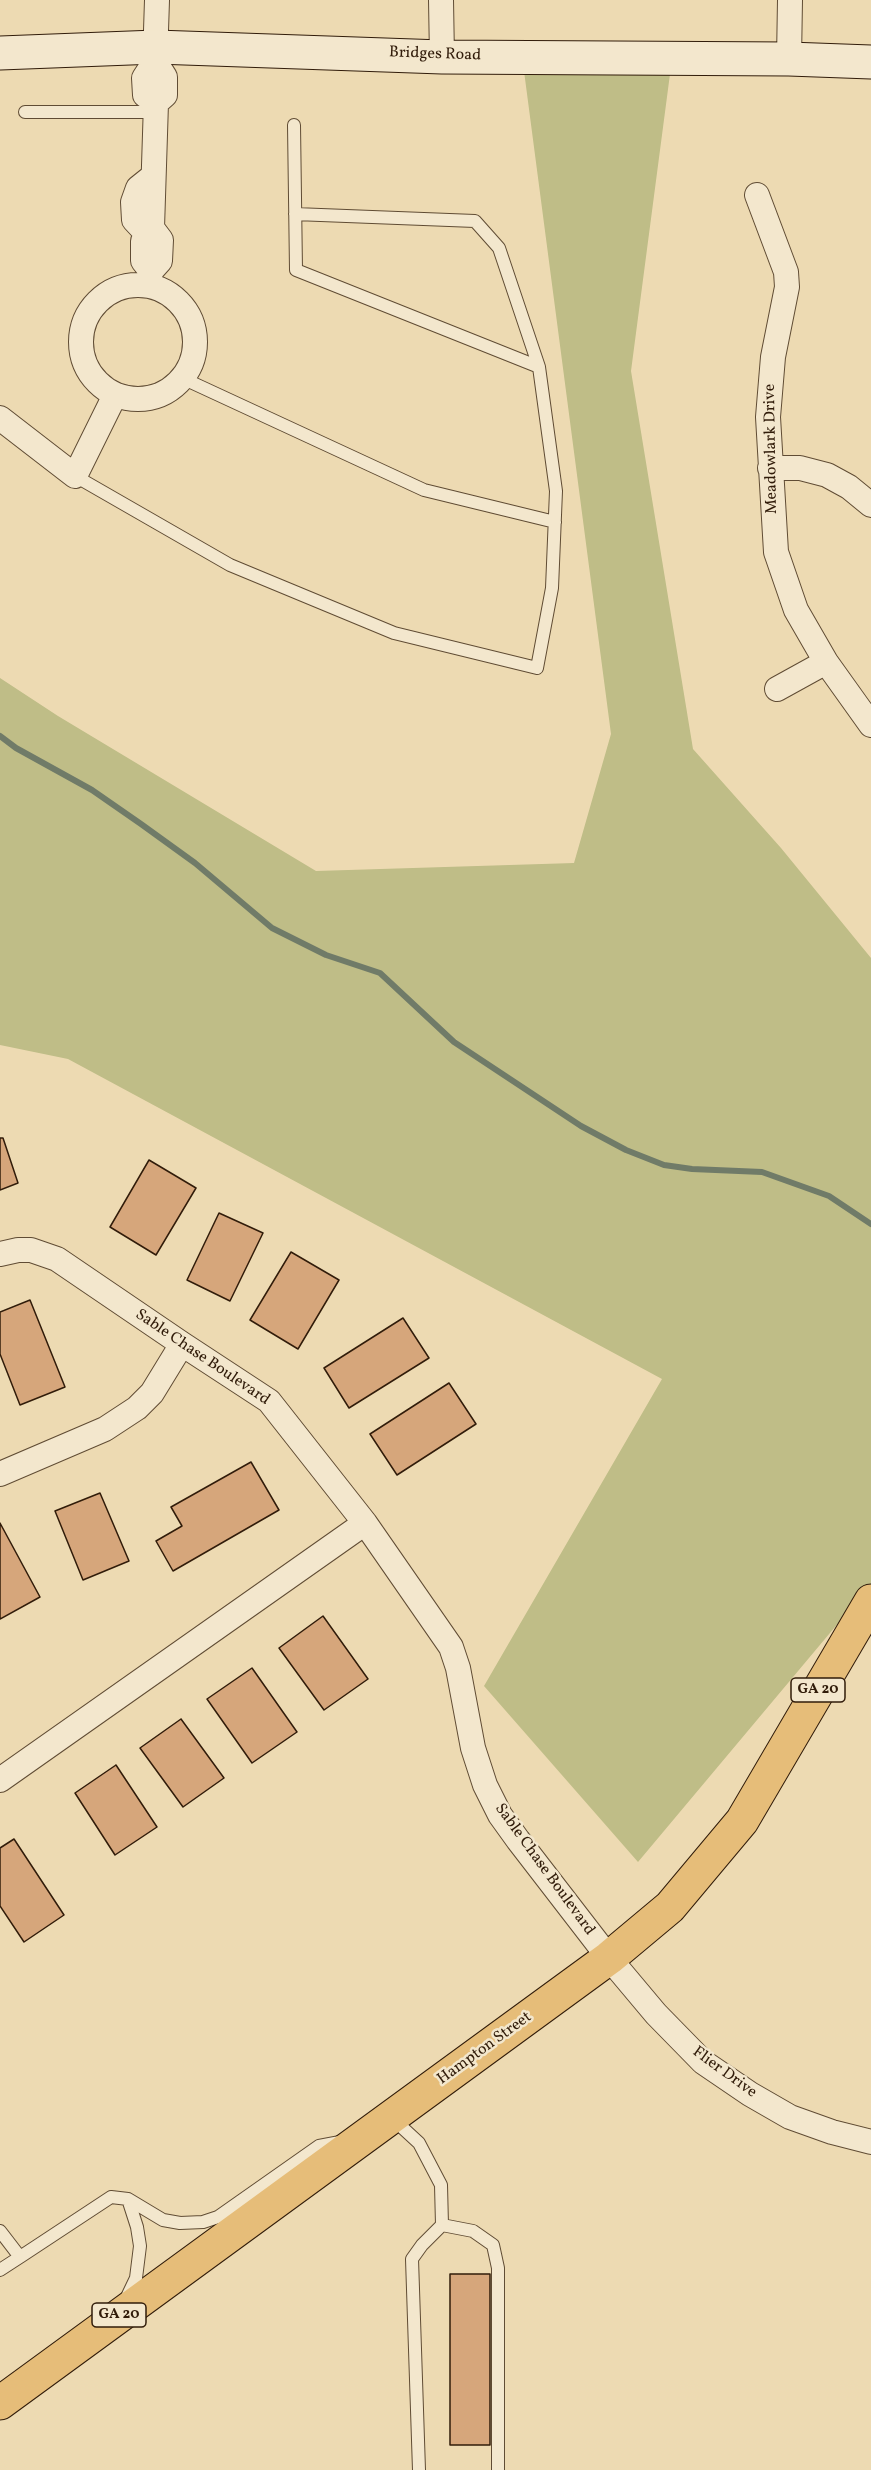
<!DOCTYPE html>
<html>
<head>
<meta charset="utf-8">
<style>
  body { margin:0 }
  canvas { display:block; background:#eddab2 }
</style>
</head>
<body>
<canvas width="871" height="2470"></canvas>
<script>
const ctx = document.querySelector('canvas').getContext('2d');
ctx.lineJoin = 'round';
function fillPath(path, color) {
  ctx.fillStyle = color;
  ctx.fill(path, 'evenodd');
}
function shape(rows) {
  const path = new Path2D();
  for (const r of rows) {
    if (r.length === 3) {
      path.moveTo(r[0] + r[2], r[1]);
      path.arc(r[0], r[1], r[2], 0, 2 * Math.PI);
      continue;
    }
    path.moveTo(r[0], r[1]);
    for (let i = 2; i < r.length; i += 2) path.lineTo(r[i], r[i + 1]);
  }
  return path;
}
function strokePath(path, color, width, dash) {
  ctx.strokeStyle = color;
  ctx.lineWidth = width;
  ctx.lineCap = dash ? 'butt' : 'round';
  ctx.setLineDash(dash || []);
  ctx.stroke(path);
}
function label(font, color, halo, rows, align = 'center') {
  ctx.font = font + ' Vollkorn,serif';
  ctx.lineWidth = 5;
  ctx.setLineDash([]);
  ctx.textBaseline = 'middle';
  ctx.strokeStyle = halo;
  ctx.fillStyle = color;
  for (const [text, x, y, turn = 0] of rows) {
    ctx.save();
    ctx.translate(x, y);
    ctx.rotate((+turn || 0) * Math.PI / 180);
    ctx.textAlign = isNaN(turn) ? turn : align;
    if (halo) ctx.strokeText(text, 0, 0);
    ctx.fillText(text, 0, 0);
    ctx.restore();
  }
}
fillPath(shape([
  [524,71,670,74,631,371,693,749,781,848,871,958,871,1584,638,1862,484,1686,662,1379,68,1059,0,1045,0,678,58,716,316,871,574,863,611,734]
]), '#bfbd87');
strokePath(shape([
  [0,736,16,748,92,790,141,824,195,863,272,928,326,955,380,973,454,1042,581,1126,626,1150,664,1165,692,1169,762,1172,829,1196,871,1224]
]), '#707b68', 6);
const building = shape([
  [0,1138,3,1138,18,1183,0,1190,0,1138],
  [149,1160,196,1188,156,1255,110,1227,149,1160],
  [219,1213,263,1233,230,1301,187,1280,219,1213],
  [291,1252,339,1280,298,1349,250,1320,291,1252],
  [30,1300,65,1387,20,1405,0,1354,0,1312,30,1300],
  [403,1318,429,1358,349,1408,324,1368,403,1318],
  [449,1383,476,1424,397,1475,370,1434,449,1383],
  [251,1462,279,1510,173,1571,156,1541,182,1526,171,1507,251,1462],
  [100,1493,129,1561,83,1580,55,1511,100,1493],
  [0,1523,40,1597,0,1619,0,1523],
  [323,1616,368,1679,324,1710,279,1648,323,1616],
  [252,1668,297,1732,252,1763,207,1699,252,1668],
  [181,1719,224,1778,183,1807,140,1748,181,1719],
  [116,1765,157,1827,115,1855,75,1793,116,1765],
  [14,1839,64,1915,24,1942,0,1906,0,1848,14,1839],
  [450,2274,490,2274,490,2445,450,2445,450,2274]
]);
fillPath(building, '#d6a67b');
strokePath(building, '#311c0a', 1.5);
const lane = shape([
  [25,112,155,112],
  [294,125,296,270,539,367],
  [182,378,424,490,555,522],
  [75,476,230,565,394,633,537,668,552,588,556,491,539,367,499,248,475,221,295,214],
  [393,2119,419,2143,441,2185,442,2225,422,2245,412,2259,419,2470],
  [442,2225,473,2231,493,2245,498,2268,498,2470],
  [0,2231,20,2257,111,2197,128,2199,163,2220,180,2223,203,2222,218,2217,319,2146,340,2142],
  [0,2270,20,2257],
  [125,2301,136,2278,140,2246,137,2227,128,2199]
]);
const street = shape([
  [441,0,442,57],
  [789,59,790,0],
  [156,103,145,95,144,78,155,61,157,0],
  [757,195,786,272,787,287,773,357,768,417,776,552,796,610,826,662,871,725],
  [147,234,134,220,133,202,138,188,153,176],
  [151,271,143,261,143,241,152,228,156,103,165,95,165,77,155,61],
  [149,285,151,271,160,261,161,240,152,228],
  [138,342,57],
  [0,418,75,476,115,395],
  [770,468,800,468,827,475,849,487,871,505],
  [777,689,826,662],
  [0,1254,18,1250,31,1250,57,1259,182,1344,269,1401,365,1523,451,1647,458,1668,473,1748,485,1785,500,1815,518,1840,609,1958,656,2014,703,2062,750,2094,790,2117,832,2132,871,2142],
  [0,1474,105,1429,137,1408,152,1393,182,1344],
  [0,1780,365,1523]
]);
const secondary = shape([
  [0,53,156,47,442,57,789,59,871,62]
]);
const primary = shape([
  [0,2403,609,1958,670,1907,742,1821,871,1601]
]);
strokePath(lane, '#604c34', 14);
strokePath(street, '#604c34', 26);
strokePath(secondary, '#311c0a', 35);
strokePath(primary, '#311c0a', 35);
strokePath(lane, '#f3e7cd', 12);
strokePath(street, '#f3e7cd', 24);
strokePath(secondary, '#f3e7cd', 33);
strokePath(primary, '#e6bd79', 33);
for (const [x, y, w] of [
  [818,1690,54],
  [119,2315,54]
]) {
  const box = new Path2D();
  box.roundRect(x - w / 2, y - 12, w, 24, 4.5);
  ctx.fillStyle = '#f3e7cd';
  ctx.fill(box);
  strokePath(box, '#311c0a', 1.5);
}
label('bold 15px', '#311c0a', null, [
  ["GA 20",818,1690],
  ["GA 20",119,2315]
]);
label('16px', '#311c0a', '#f3e7cd', [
  ["Bridges Road",435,55,2],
  ["Meadowlark Drive",772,449,-91],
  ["Sable Chase Boulevard",202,1358,34],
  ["Sable Chase Boulevard",544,1870,54],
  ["Hampton Street",485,2049,-36],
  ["Flier Drive",724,2073,36]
]);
</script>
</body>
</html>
